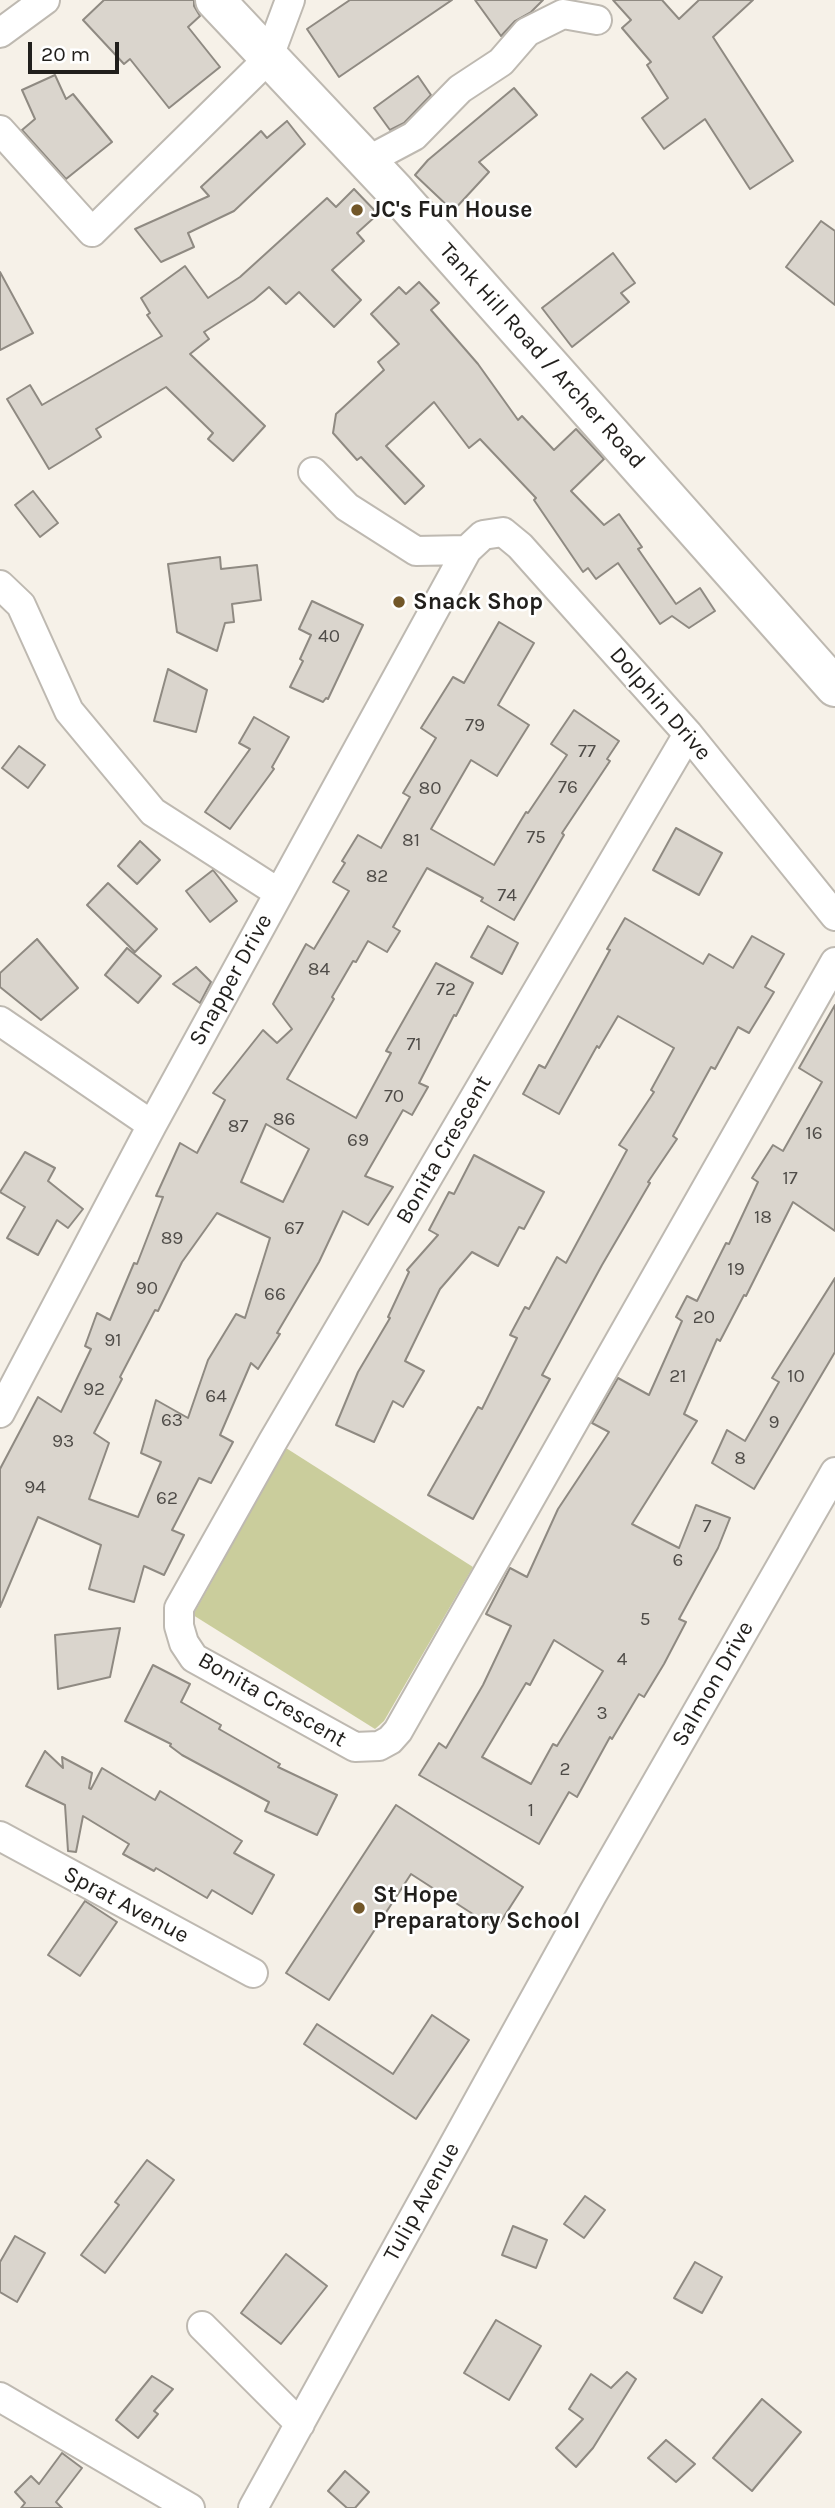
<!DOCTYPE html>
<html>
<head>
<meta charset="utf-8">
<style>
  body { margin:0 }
  #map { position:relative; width:835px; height:2508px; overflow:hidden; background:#f6f1e8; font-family:Karla,sans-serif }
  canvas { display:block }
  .scale { position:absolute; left:28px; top:42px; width:91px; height:32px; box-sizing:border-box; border:4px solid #211f1c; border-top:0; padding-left:9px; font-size:21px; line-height:24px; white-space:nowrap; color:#211f1c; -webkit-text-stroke:5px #fff; paint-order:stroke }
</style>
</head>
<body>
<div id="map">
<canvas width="835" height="2508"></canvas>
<div class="scale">20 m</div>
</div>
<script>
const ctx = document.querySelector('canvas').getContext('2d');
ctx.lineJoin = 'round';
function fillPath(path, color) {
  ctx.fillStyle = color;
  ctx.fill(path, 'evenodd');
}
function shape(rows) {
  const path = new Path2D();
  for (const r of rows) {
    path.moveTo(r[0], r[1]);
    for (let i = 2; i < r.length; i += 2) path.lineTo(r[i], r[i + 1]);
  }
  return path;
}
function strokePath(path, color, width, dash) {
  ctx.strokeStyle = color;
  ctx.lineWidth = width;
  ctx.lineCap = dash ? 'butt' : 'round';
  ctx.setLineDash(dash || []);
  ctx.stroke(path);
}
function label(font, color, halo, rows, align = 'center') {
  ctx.font = font + ' Karla,sans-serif';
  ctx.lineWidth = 5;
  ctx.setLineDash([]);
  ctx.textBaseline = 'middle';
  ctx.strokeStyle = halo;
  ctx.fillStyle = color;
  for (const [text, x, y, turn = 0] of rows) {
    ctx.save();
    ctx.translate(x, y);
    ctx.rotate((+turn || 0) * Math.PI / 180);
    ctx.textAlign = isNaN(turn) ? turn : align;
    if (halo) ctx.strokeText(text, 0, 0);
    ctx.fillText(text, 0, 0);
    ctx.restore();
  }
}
fillPath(shape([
  [286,1448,473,1567,384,1721,375,1729,193,1615]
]), '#cacd9c');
const building = shape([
  [104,0,194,0,194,6,200,16,188,27,220,67,169,108,130,59,124,64,83,20,104,0],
  [350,0,452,0,339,77,307,29,350,0],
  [475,0,543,0,531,12,515,21,501,36,475,0],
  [613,0,662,0,679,19,699,0,753,0,713,37,793,161,750,189,705,119,664,149,642,118,668,98,647,65,651,62,622,28,631,20,613,0],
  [55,75,66,99,73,94,112,142,66,179,22,130,35,119,22,90,55,75],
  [418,76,431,95,404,123,390,130,374,108,418,76],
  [514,88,537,115,479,162,489,172,453,211,415,175,428,160,514,88],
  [287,121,305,144,234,211,188,233,194,247,161,262,135,229,209,196,201,187,261,131,267,138,287,121],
  [354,189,378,214,357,233,364,241,332,270,361,300,334,327,299,292,286,304,269,287,254,300,204,332,209,339,190,354,265,426,233,461,208,439,213,433,166,387,96,429,101,437,49,469,7,399,30,385,42,405,162,336,147,315,150,313,141,298,185,266,208,298,240,277,327,198,336,207,354,189],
  [821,221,835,231,835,305,786,267,821,221],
  [613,253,635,283,621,293,629,302,572,347,542,308,613,253],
  [0,272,33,333,0,350,0,272],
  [419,282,439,303,431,310,478,364,518,420,522,416,554,450,576,429,604,459,571,491,604,525,619,514,642,547,638,549,676,604,700,588,715,611,689,628,672,616,660,624,618,563,596,579,588,568,583,572,534,500,536,498,480,439,469,448,434,402,386,446,424,486,405,504,361,457,357,460,333,433,336,414,384,370,378,362,399,344,371,314,399,287,406,294,419,282],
  [33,491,58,523,40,537,15,505,33,491],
  [220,557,221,569,257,565,261,600,232,604,234,622,225,623,217,651,177,632,168,564,220,557],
  [312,601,363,625,328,699,326,698,323,702,290,687,303,661,300,659,311,635,299,629,312,601],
  [499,622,534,643,498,705,529,725,497,776,471,760,431,829,494,865,526,812,528,813,567,755,551,744,574,710,619,741,607,759,610,761,562,833,564,835,514,920,481,901,483,898,427,868,393,927,400,931,387,952,368,941,356,962,353,961,332,997,334,999,287,1079,356,1118,391,1053,386,1051,436,963,473,983,456,1016,454,1015,419,1083,428,1087,412,1115,403,1110,365,1176,393,1187,368,1225,343,1211,319,1262,277,1333,280,1334,258,1369,251,1363,220,1435,233,1442,211,1483,199,1478,172,1530,184,1535,164,1575,144,1566,134,1602,89,1589,101,1545,38,1517,0,1607,0,1469,38,1397,61,1412,91,1349,85,1346,97,1313,110,1320,134,1263,137,1264,163,1197,156,1196,180,1143,197,1153,225,1100,213,1093,263,1030,277,1043,292,1029,273,1004,306,944,314,949,349,891,333,882,345,863,342,861,358,835,381,848,410,797,403,793,436,738,421,728,453,677,464,683,499,622],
  [266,1124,309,1149,283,1202,241,1182,266,1124],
  [217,1213,270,1238,245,1318,236,1314,208,1360,188,1418,156,1400,141,1453,161,1462,138,1517,89,1499,109,1443,94,1433,122,1379,120,1377,155,1310,158,1311,182,1262,217,1213],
  [168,669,207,690,196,732,154,721,168,669],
  [254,717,289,737,272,767,274,769,230,829,205,812,250,749,239,743,254,717],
  [19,746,45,765,28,788,2,768,19,746],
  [676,828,722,853,699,895,653,870,676,828],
  [140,841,160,860,137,884,118,866,140,841],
  [213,870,237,901,210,922,186,891,213,870],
  [108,883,157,929,135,952,87,905,108,883],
  [625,918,703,964,709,954,733,968,752,936,784,954,765,987,774,992,749,1033,738,1027,715,1069,711,1067,673,1136,677,1139,648,1182,650,1183,602,1265,542,1375,550,1379,473,1519,428,1495,478,1407,482,1409,517,1338,510,1335,525,1307,529,1309,557,1257,566,1263,627,1150,619,1145,654,1092,651,1090,674,1048,618,1016,599,1048,597,1046,559,1114,523,1094,539,1065,545,1068,610,950,607,949,625,918],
  [488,926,518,943,502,974,471,957,488,926],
  [37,939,78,988,41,1020,0,987,0,973,37,939],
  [127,948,161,976,138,1003,105,975,127,948],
  [196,967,211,982,200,1003,173,984,196,967],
  [835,1005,835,1231,793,1202,746,1296,744,1295,720,1341,717,1339,684,1414,697,1421,632,1524,679,1548,696,1505,730,1518,718,1548,679,1619,686,1622,664,1664,644,1697,639,1694,612,1739,610,1737,577,1797,569,1792,539,1844,419,1775,439,1743,446,1748,483,1685,511,1626,486,1614,510,1568,527,1577,558,1509,609,1432,592,1423,618,1378,649,1395,682,1321,676,1317,687,1296,697,1301,726,1243,729,1244,758,1182,752,1178,773,1145,783,1151,822,1082,799,1068,835,1005],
  [554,1640,603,1671,557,1746,553,1744,531,1784,482,1757,526,1683,530,1685,554,1640],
  [25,1152,55,1168,48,1181,83,1209,68,1228,57,1220,38,1255,7,1238,25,1207,0,1192,25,1152],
  [474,1155,544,1192,524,1229,519,1227,498,1266,472,1252,440,1289,405,1361,424,1371,403,1407,393,1401,374,1442,336,1425,358,1372,390,1318,388,1317,409,1272,407,1270,438,1235,429,1230,449,1192,454,1194,474,1155],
  [835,1278,835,1352,754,1489,712,1463,727,1430,745,1441,779,1382,772,1378,835,1278],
  [120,1628,110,1677,58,1689,55,1635,120,1628],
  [153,1665,190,1684,181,1702,221,1725,219,1729,280,1764,278,1767,337,1795,317,1835,265,1811,269,1802,182,1755,170,1746,171,1744,125,1721,153,1665],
  [45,1751,63,1768,62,1757,92,1773,89,1788,91,1789,102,1768,155,1800,160,1791,242,1841,234,1853,274,1875,252,1914,212,1890,207,1898,156,1868,154,1871,123,1854,129,1844,83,1816,76,1852,68,1851,65,1805,26,1786,45,1751],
  [396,1805,523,1887,496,1929,411,1874,329,2000,286,1973,396,1805],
  [85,1901,117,1922,80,1976,48,1955,85,1901],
  [432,2015,469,2040,416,2119,304,2044,317,2024,393,2074,432,2015],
  [147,2160,174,2180,105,2273,81,2255,119,2205,115,2202,147,2160],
  [585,2196,605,2210,584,2238,564,2224,585,2196],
  [513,2226,547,2240,536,2268,502,2255,513,2226],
  [15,2236,45,2253,17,2302,0,2292,0,2262,15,2236],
  [286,2254,327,2286,281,2344,241,2313,286,2254],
  [695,2262,722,2277,702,2313,674,2298,695,2262],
  [496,2320,541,2346,509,2400,464,2373,496,2320],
  [627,2372,636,2379,593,2448,576,2467,556,2448,583,2419,569,2409,591,2374,611,2388,627,2372],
  [152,2376,173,2389,154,2411,158,2414,138,2438,116,2420,152,2376],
  [762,2399,801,2432,752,2491,713,2458,762,2399],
  [666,2440,695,2464,676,2482,648,2458,666,2440],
  [62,2453,82,2468,56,2502,62,2508,21,2508,25,2503,15,2492,31,2476,39,2484,62,2453],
  [345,2471,369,2492,355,2508,347,2508,328,2491,345,2471]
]);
fillPath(building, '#dad5cd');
strokePath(building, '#8f8a82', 2);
const street = shape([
  [0,33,45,0],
  [0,130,92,232,268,59,290,0],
  [367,161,414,136,460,89,501,62,527,32,563,14,597,20],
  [313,472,347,507,416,551,467,550],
  [0,585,21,605,69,711,153,812,279,893],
  [688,734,273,1441,179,1608,179,1626,184,1643,194,1658,355,1747,379,1746,390,1740,398,1731,835,962],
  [0,1021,152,1125],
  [0,1413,152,1125,467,550,483,535,503,532,520,546,688,734,835,916],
  [0,1836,253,1973],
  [202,2326,300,2424],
  [0,2397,190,2508],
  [253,2508,592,1895,835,1472]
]);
const secondary = shape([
  [215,0,395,191,835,687]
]);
strokePath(street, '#beb9b1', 32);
strokePath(secondary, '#beb9b1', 42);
strokePath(street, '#fff', 28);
strokePath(secondary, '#fff', 38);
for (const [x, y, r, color] of [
  [357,210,7,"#725729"],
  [399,602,7,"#725729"],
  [359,1908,7,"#725729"]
]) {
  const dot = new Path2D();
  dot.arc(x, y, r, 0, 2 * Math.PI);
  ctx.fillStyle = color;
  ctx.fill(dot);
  strokePath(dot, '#fff', 2.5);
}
label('19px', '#4f4c48', null, [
  ["40",329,637],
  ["79",475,726],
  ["77",587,752],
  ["76",568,788],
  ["80",430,789],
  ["75",536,838],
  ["81",411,841],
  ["82",377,877],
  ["74",507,896],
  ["84",319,970],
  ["72",446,990],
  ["71",414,1045],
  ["70",394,1097],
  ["86",284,1120],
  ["87",238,1127],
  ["16",814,1134],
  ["69",358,1141],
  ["17",790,1179],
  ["18",763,1218],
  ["67",294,1229],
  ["89",172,1239],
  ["19",736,1270],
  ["90",147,1289],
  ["66",275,1295],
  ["20",704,1318],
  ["91",113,1341],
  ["21",678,1377],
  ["10",796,1377],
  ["92",94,1390],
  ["64",216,1397],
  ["63",172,1421],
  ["9",774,1423],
  ["93",63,1442],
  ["8",740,1459],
  ["94",35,1488],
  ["62",167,1499],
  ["7",707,1527],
  ["6",678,1561],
  ["5",645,1620],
  ["4",622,1660],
  ["3",602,1714],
  ["2",565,1770],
  ["1",531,1811]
]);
label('bold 23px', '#211f1c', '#fff', [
  ["JC's Fun House",371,210],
  ["Snack Shop",413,602],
  ["St Hope",373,1895],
  ["Preparatory School",373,1921]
], 'left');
label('23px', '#211f1c', '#fff', [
  ["Tank Hill Road / Archer Road",542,356,48],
  ["Dolphin Drive",660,704,49],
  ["Snapper Drive",231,980,-61],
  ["Bonita Crescent",444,1150,-60],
  ["Salmon Drive",713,1684,-60],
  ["Bonita Crescent",272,1700,30],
  ["Sprat Avenue",126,1905,28],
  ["Tulip Avenue",422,2202,-61]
]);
</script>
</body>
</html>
